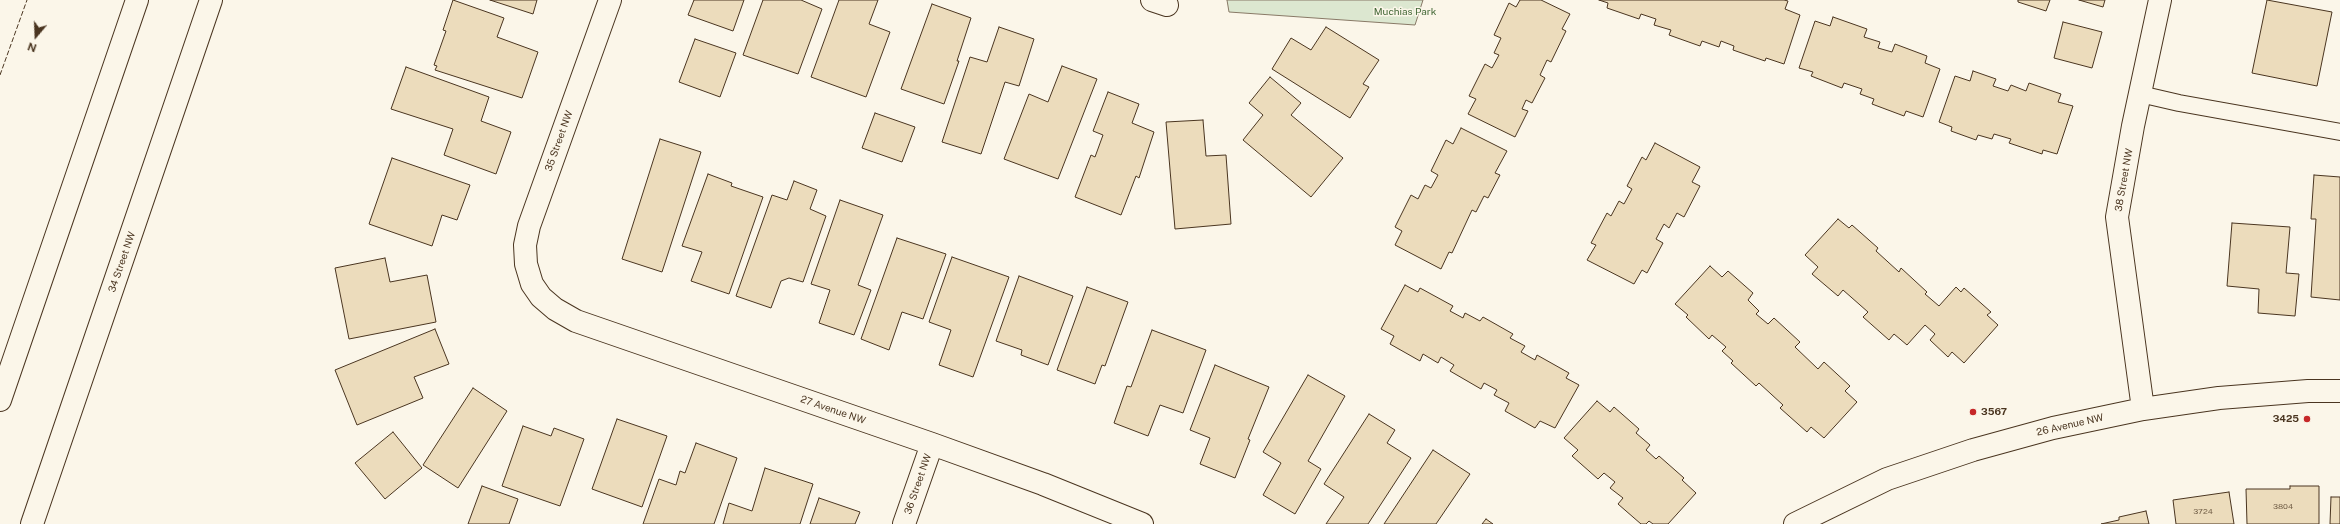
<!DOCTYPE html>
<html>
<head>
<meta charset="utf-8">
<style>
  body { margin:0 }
  #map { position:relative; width:2340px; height:524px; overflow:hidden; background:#fbf6e9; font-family:"Public Sans",sans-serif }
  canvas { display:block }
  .north { position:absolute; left:16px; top:16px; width:40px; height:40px; -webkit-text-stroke:3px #fbf6e9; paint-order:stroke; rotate:199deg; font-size:11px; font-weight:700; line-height:16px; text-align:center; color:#4a3520 }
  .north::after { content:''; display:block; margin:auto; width:14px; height:18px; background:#4a3520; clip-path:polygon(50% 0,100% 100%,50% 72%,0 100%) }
</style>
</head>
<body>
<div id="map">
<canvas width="2340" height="524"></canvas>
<div class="north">N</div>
</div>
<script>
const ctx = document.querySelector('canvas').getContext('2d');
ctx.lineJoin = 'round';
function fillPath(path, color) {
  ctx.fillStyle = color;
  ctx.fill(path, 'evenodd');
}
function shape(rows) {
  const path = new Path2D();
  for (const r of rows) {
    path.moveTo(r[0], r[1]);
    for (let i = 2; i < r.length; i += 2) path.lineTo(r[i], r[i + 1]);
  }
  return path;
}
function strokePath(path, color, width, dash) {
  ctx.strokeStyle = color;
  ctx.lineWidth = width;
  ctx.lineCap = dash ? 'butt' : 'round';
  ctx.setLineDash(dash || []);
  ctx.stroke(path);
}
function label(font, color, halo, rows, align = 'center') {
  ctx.font = font + ' "Public Sans",sans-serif';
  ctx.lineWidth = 3;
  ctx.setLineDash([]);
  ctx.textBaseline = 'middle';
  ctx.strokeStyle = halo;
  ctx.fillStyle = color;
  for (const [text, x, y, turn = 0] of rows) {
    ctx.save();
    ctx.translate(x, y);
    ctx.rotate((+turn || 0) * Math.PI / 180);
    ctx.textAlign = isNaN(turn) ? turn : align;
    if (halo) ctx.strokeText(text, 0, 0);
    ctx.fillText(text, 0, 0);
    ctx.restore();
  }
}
const green = shape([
  [1227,0,1423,0,1415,25,1229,12,1227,0]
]);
fillPath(green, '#dce7d0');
strokePath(green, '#887966', 1);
const building = shape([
  [453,0,504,18,497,37,538,52,522,98,435,70,437,66,434,65,446,31,443,30,453,0],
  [490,0,537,0,533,14,490,0],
  [694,0,744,0,733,31,688,15,694,0],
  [763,0,801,0,822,9,798,74,743,55,763,0],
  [839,0,878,0,869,24,890,32,866,97,811,77,839,0],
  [1520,0,1541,0,1570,14,1562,29,1566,31,1551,62,1547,60,1540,75,1545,78,1532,103,1526,100,1522,109,1528,111,1515,137,1468,114,1476,99,1469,96,1485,64,1492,68,1499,55,1494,53,1501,38,1494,35,1509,3,1516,7,1520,0],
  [1599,0,1784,0,1788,1,1785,9,1800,15,1784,64,1766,58,1765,61,1733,50,1734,46,1721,41,1719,47,1702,41,1700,46,1669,35,1671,30,1654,25,1656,19,1641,14,1639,19,1607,8,1608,3,1599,0],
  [2018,0,2050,0,2046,11,2018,2,2018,0],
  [2079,0,2105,0,2103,7,2079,0],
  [2267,0,2332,12,2317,86,2252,73,2267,0],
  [932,4,971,18,957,61,959,61,944,104,901,89,932,4],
  [1833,17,1867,29,1864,37,1880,42,1878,48,1892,52,1895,44,1927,56,1925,63,1940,69,1923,117,1906,111,1904,116,1872,104,1874,99,1860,94,1862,89,1844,83,1842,88,1811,76,1813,72,1799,68,1815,21,1830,26,1833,17],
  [2063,22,2102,32,2092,68,2054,58,2063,22],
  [999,27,1034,39,1019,86,1005,82,981,154,942,142,970,57,987,62,999,27],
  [1326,27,1379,60,1363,84,1369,87,1350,118,1272,69,1291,38,1311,50,1326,27],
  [695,39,736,53,720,97,679,82,695,39],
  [1062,66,1097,79,1058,179,1004,159,1029,94,1048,102,1062,66],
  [406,67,489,97,481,121,511,132,496,174,444,155,453,129,391,109,406,67],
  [1973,71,1996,79,1993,86,2008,91,2011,85,2026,91,2029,83,2061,94,2058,102,2073,106,2057,154,2043,150,2042,154,2009,143,2011,139,1994,134,1992,139,1978,135,1976,140,1951,131,1952,127,1939,122,1955,76,1970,81,1973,71],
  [1270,77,1301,103,1291,115,1343,158,1311,197,1243,140,1263,115,1249,103,1270,77],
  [1108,92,1139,104,1132,123,1154,132,1139,178,1136,176,1121,215,1075,197,1091,155,1095,157,1103,135,1093,131,1108,92],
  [875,113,915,127,902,162,862,148,875,113],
  [1203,120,1206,156,1226,155,1231,224,1175,229,1166,122,1203,120],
  [1461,128,1507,151,1495,173,1500,175,1488,198,1484,196,1476,212,1472,210,1452,253,1449,252,1441,269,1395,245,1402,231,1395,227,1411,195,1418,199,1425,185,1431,188,1438,175,1431,171,1446,140,1453,144,1461,128],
  [660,139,701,152,662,272,622,259,660,139],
  [1655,143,1700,167,1692,182,1700,186,1684,217,1677,213,1669,228,1664,224,1656,239,1663,243,1647,273,1642,270,1634,284,1587,260,1596,245,1591,243,1607,213,1611,216,1619,201,1624,204,1632,189,1627,186,1642,157,1646,160,1655,143],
  [392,158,470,185,457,220,442,215,432,246,369,224,392,158],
  [708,174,732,183,731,186,763,197,729,294,691,281,702,252,682,246,708,174],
  [2314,175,2340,177,2340,300,2311,297,2316,219,2311,219,2314,175],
  [794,181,817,190,810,209,826,216,803,282,789,278,781,281,771,308,736,296,772,195,787,200,794,181],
  [840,200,883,215,858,285,871,290,854,335,819,323,830,290,811,284,840,200],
  [1838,219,1849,228,1852,225,1878,248,1876,251,1899,272,1901,268,1927,292,1925,294,1939,306,1956,287,1961,292,1964,288,1991,312,1987,315,1998,325,1964,363,1952,352,1948,357,1930,340,1935,334,1925,325,1907,345,1894,334,1889,340,1863,317,1868,312,1843,290,1838,296,1812,274,1818,267,1805,255,1838,219],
  [2232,223,2290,227,2286,273,2299,274,2295,316,2258,313,2259,289,2227,286,2232,223],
  [897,238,946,254,923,319,902,312,889,350,861,339,897,238],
  [952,257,1009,277,973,377,939,365,951,330,929,322,952,257],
  [385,258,390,282,427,275,436,322,349,339,335,268,385,258],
  [1710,266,1722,277,1728,271,1753,293,1748,300,1759,311,1756,314,1768,324,1774,318,1800,342,1795,347,1818,369,1824,362,1850,386,1845,391,1857,402,1824,438,1811,427,1807,432,1780,408,1783,405,1759,383,1756,386,1731,363,1733,361,1722,351,1726,347,1712,335,1709,339,1686,317,1688,315,1675,304,1710,266],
  [1019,276,1073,296,1048,365,1021,355,1022,350,996,341,1019,276],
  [1405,285,1418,292,1420,288,1453,306,1450,311,1463,318,1465,313,1480,321,1483,317,1513,334,1510,338,1525,346,1521,352,1535,360,1537,355,1569,373,1566,378,1579,385,1555,428,1540,421,1535,428,1505,411,1509,403,1494,395,1497,390,1484,383,1481,389,1450,371,1454,365,1441,357,1438,363,1423,354,1420,361,1390,344,1394,336,1381,329,1405,285],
  [1087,287,1128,302,1105,366,1102,365,1095,384,1057,370,1087,287],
  [435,329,449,364,414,377,423,398,357,425,335,370,435,329],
  [1152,330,1206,350,1183,413,1160,405,1148,436,1114,423,1127,386,1131,387,1152,330],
  [1215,365,1269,387,1248,439,1250,440,1235,478,1200,464,1210,438,1190,430,1215,365],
  [1308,375,1345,396,1308,461,1321,469,1295,514,1263,495,1281,463,1263,452,1308,375],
  [473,388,507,411,458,488,423,465,473,388],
  [1597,401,1610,412,1614,407,1639,429,1636,433,1650,445,1646,450,1656,459,1659,456,1684,478,1682,480,1696,493,1668,524,1653,524,1649,521,1646,524,1641,524,1618,504,1623,498,1610,488,1615,482,1604,473,1598,479,1572,456,1578,450,1564,438,1597,401],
  [1369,414,1395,430,1387,443,1411,458,1368,524,1326,524,1344,497,1324,484,1369,414],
  [617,419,667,436,642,507,592,489,617,419],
  [523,426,551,436,554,428,584,439,560,506,502,486,523,426],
  [393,432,422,468,385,499,355,463,393,432],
  [696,443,737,458,714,524,643,524,659,479,676,485,680,471,685,473,696,443],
  [1433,450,1470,474,1436,524,1384,524,1433,450],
  [765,468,813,484,800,524,723,524,729,503,752,511,765,468],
  [482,486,518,499,509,524,468,524,482,486],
  [2290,486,2319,486,2319,524,2247,524,2246,489,2290,489,2290,486],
  [2229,492,2234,524,2176,524,2173,500,2229,492],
  [2331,497,2340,497,2340,524,2330,524,2331,497],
  [819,498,860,512,855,524,810,524,819,498],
  [2146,511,2149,524,2101,524,2119,520,2119,517,2146,511],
  [1486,519,1493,524,1482,524,1486,519]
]);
fillPath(building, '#ecdcbc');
strokePath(building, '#4a3520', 1);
const lane = shape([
  [2140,94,2179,103,2340,132]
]);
const street = shape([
  [610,0,529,226,525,245,526,264,532,284,541,297,555,309,576,321,932,444,1043,484,1142,524],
  [1152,0,1167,5],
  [904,524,932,444]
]);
const secondary = shape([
  [0,400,137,0],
  [2143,409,2117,217,2133,126,2160,0],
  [32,524,211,0],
  [1795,524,1887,479,1973,450,2053,428,2143,409,2219,398,2308,391,2340,391]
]);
strokePath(lane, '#4a3520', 18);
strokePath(street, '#4a3520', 24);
strokePath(secondary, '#4a3520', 24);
strokePath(lane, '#fbf6e9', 16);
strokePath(street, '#fbf6e9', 22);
strokePath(secondary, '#fbf6e9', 22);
strokePath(shape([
  [0,75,27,0]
]), '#4a3520', 1, [5, 2]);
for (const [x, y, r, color] of [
  [1973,412,4,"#c62828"],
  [2307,419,4,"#c62828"]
]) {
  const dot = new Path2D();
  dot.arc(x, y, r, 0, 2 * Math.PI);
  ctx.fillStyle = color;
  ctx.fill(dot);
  strokePath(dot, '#fbf6e9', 1.5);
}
label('8px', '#725f47', null, [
  ["3804",2283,507],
  ["3724",2203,512]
]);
label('10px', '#436837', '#fbf6e9', [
  ["Muchias Park",1405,12]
]);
label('10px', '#4a3520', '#fbf6e9', [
  ["35 Street NW",559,141,-70],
  ["38 Street NW",2124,180,-80],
  ["34 Street NW",122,262,-71],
  ["27 Avenue NW",833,410,19],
  ["26 Avenue NW",2070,425,-13],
  ["36 Street NW",918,484,-71]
]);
label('bold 10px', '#4a3520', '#fbf6e9', [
  ["3567",1981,412],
  ["3425",2299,419,"right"]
], 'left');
</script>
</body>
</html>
